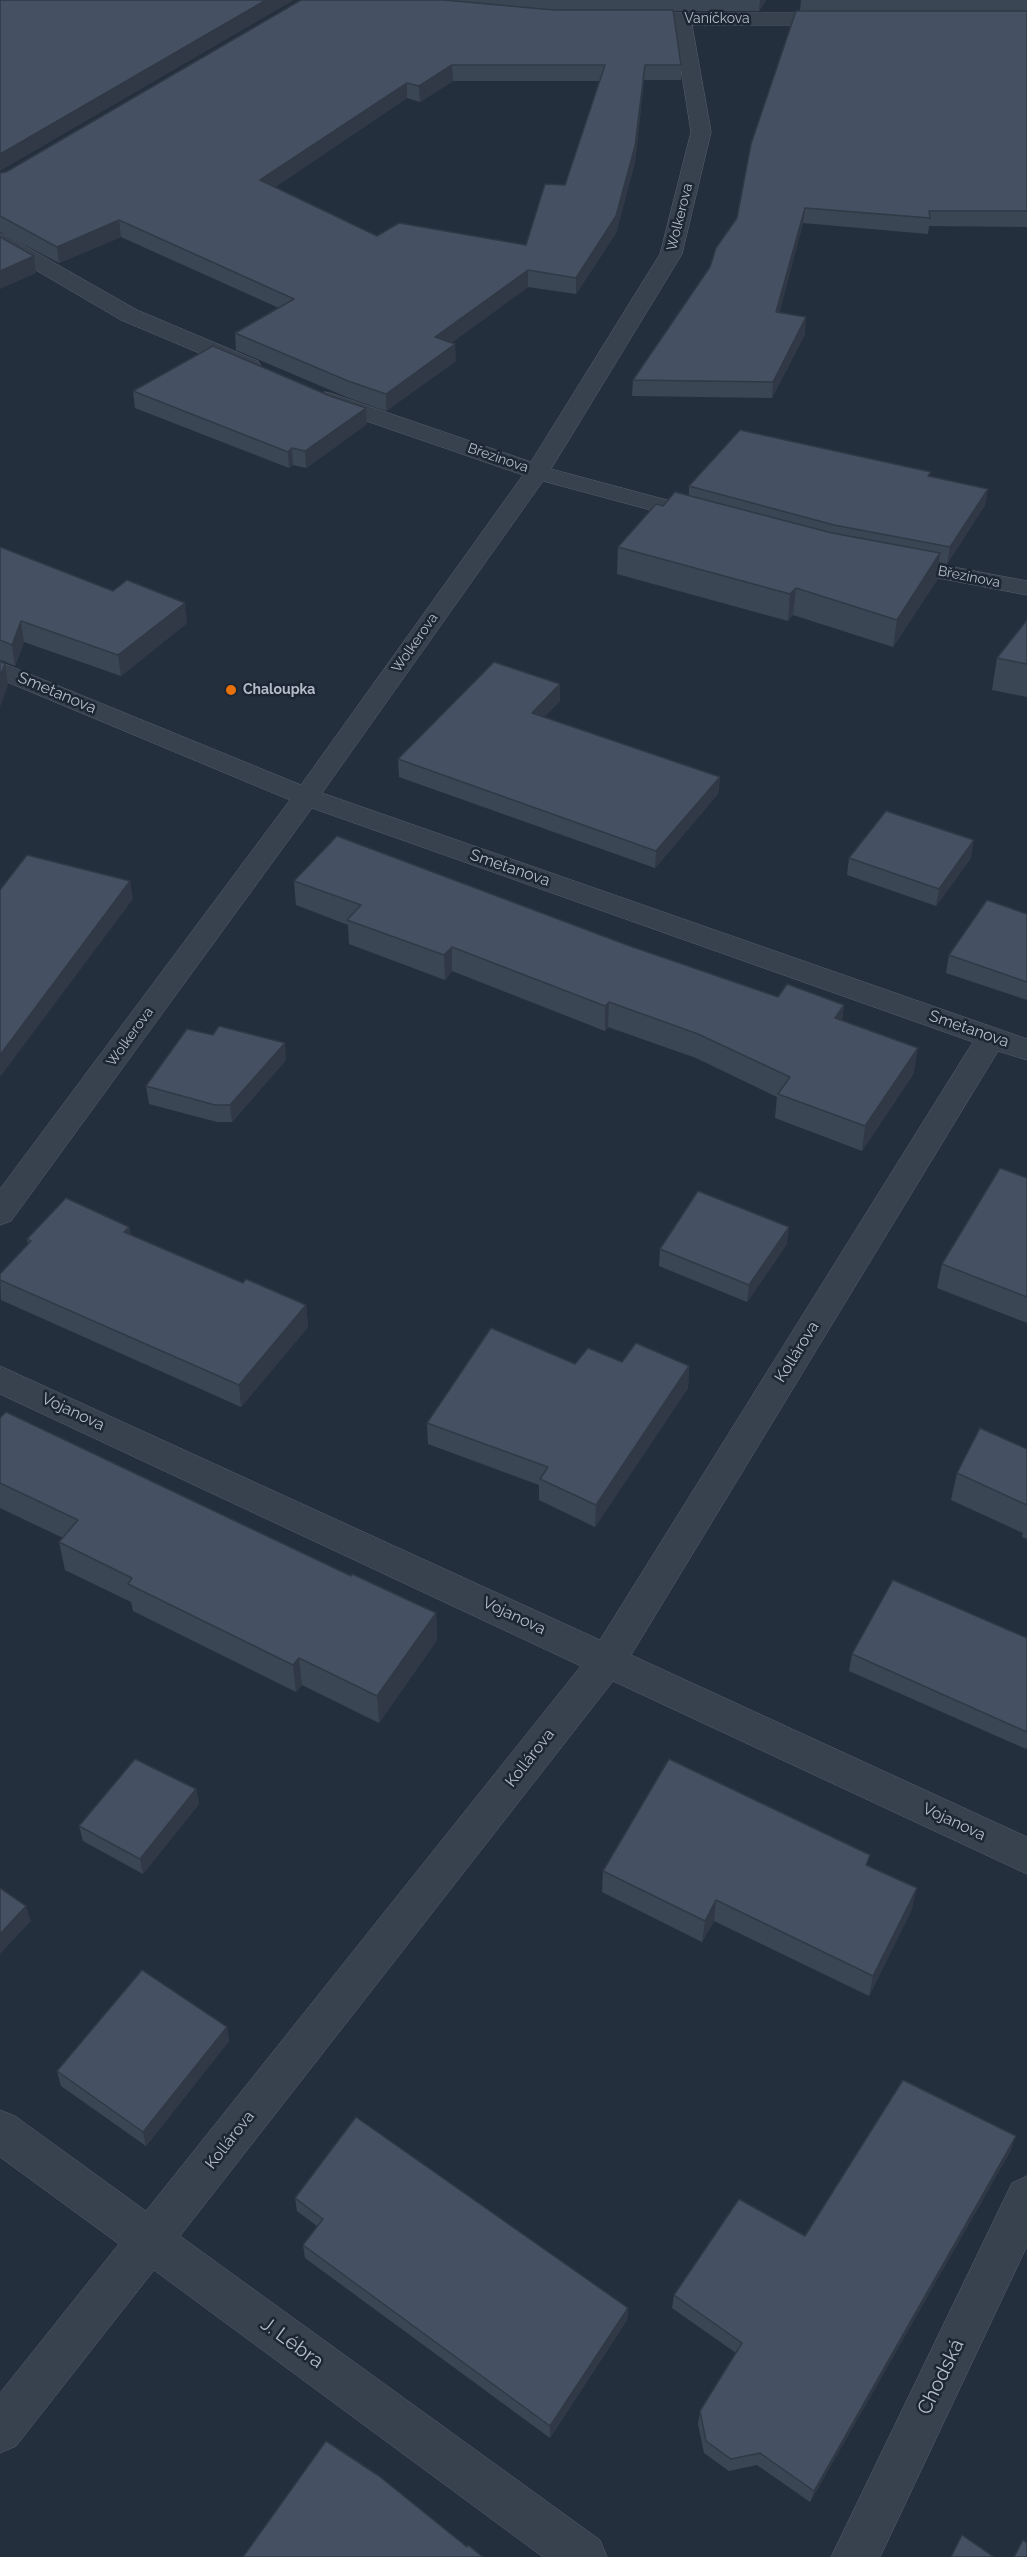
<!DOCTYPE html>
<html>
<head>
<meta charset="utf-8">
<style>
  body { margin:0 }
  canvas { display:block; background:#242f3e }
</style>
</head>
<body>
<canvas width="1027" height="2557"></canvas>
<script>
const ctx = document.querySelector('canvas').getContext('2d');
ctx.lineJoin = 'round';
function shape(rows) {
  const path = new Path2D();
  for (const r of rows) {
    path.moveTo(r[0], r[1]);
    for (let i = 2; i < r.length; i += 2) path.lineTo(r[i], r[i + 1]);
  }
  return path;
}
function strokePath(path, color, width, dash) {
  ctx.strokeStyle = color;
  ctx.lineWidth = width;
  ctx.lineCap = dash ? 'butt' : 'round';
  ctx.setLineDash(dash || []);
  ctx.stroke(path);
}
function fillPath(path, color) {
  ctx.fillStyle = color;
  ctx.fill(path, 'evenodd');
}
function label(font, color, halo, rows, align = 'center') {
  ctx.font = font + ' Raleway,sans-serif';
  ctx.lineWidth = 5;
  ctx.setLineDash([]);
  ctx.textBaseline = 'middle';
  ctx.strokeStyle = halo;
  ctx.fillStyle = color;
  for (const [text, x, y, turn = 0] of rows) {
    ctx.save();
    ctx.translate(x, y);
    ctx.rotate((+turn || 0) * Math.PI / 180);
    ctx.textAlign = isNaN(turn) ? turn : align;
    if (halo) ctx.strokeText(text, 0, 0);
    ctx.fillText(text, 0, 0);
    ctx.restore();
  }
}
const minor = shape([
  [661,13,838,13,844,15,847,19,844,23,838,25,692,25,711,132,682,254,551,469,708,511,711,516,708,521,699,523,543,481,322,793,1027,1039,1027,1060,998,1051,631,1655,1027,1837,1027,1874,613,1681,180,2236,600,2540,607,2557,543,2557,154,2270,16,2446,0,2453,0,2393,119,2244,0,2157,0,2110,15,2116,146,2211,581,1666,0,1394,0,1366,600,1640,973,1042,312,808,11,1221,0,1225,0,1189,290,800,0,679,0,662,301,785,523,475,317,404,314,399,317,394,325,392,333,394,531,462,660,254,691,132,674,25,655,23,652,19,655,15,661,13],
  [0,234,7,236,137,310,258,361,261,366,258,371,250,373,242,371,121,320,0,249,0,234],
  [895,556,1027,581,1027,595,886,568,883,563,886,558,895,556],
  [1027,2176,1027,2246,880,2557,831,2557,1012,2183,1027,2176]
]);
strokePath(minor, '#565f6c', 1);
fillPath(minor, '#38414e');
fillPath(shape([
  [301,0,766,0,759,11,673,11,681,65,681,80,644,80,635,162,616,233,576,294,528,287,451,343,456,361,386,411,349,398,236,350,235,333,279,308,121,237,59,263,0,232,0,173,6,172],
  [453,81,600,81,565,185,526,245,377,236,275,187,407,98,420,102],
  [801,0,1027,0,1027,227,929,226,928,234,803,223,779,313,805,334,772,398,632,396,633,380,710,267,737,218,800,11],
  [133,391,367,424,306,468,293,465,289,468,135,408],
  [930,476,988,489,985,505,947,564,939,562,937,580,893,647,793,615,788,621,617,574,618,547,663,506,689,495,689,486],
  [0,547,187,623,121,676,24,642,15,666,1,660,0,660],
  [1027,620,1027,697,992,690,997,658],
  [560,701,544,717,720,777,718,794,655,868,399,777,398,759],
  [849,858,971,858,936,906,847,875],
  [294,881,627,945,778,997,844,1005,842,1020,914,1073,862,1151,775,1118,777,1097,696,1058,608,1027,605,1031,452,971,445,980,349,944,348,925,296,905],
  [1027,914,1027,1000,946,973,949,955],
  [286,1060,232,1122,217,1122,149,1104,146,1086],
  [1027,1178,1027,1323,937,1288,942,1264],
  [129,1227,131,1235,243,1283,306,1305,308,1327,241,1407,1,1300,0,1274,28,1244,27,1239],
  [787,1244,747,1302,659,1266,660,1249],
  [622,1362,689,1366,688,1388,595,1527,539,1500,539,1485,428,1444,427,1423,575,1364],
  [0,1418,351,1576,436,1613,437,1640,379,1723,302,1685,296,1692,133,1611,131,1602,65,1570,59,1542,63,1538,0,1508],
  [1027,1449,1027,1539,1022,1537,1023,1533,951,1500,957,1473],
  [1027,1638,1027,1747,1026,1749,849,1671,852,1654],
  [196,1789,199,1804,143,1874,83,1841,79,1826],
  [868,1866,912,1909,869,1996,714,1921,702,1942,602,1892,603,1871],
  [227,2027,229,2041,146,2146,61,2086,57,2071],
  [1011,2150,810,2502,757,2465,729,2471,704,2453,698,2424,700,2411,736,2353,672,2308,674,2295,805,2236],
  [295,2198,628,2308,627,2320,550,2438,305,2258,303,2245,317,2226,297,2211]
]), '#3b4654');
fillPath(shape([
  [266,0,294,0,0,171,0,154],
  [760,0,766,0,759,11],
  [452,65,453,81,420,102,419,86],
  [645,65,644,80,635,162,616,233,576,294,576,278],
  [407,83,407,98,261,196,260,180],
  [805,208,803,223,775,329,776,312],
  [119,220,121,237,59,263,57,247],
  [34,256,36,273,0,289,0,271],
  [528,270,528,287,436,354,435,337],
  [806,317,805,334,772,398,773,382],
  [455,344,456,361,386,411,386,394],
  [366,408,367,424,306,468,305,451],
  [292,448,293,465,289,468,288,452],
  [988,489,985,505,947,564,950,547],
  [940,553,937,580,893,647,897,620],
  [796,588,793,615,788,621,790,594],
  [185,603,187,623,121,676,118,655],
  [21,621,24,642,15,666,12,645],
  [5,664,8,685,0,707,0,676],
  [560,684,560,701,532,730,532,713],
  [720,777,718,794,655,868,656,851],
  [974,840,971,858,936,906,939,889],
  [130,881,133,899,0,1077,0,1055],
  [452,947,452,971,445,980,444,955],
  [609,1002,608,1027,605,1031,605,1006],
  [844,1005,841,1030,835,1018],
  [285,1043,286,1060,232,1122,230,1105],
  [918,1048,914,1073,862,1151,865,1126],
  [129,1227,133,1249,124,1232],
  [789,1227,787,1244,747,1302,749,1285],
  [306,1305,308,1327,241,1407,239,1385],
  [689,1366,688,1388,595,1527,596,1505],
  [436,1613,437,1640,379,1723,377,1696],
  [299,1658,302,1685,296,1692,293,1665],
  [196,1789,199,1804,143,1874,140,1859],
  [917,1888,912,1909,869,1996,873,1976],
  [716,1900,714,1921,702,1942,705,1921],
  [26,1906,31,1921,0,1954,0,1934],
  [227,2027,229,2041,146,2146,143,2132],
  [1016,2136,1011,2150,810,2502,814,2491],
  [628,2308,627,2320,550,2438,550,2426]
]), '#303945');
const building = shape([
  [0,0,266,0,0,154,0,0],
  [301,0,444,0,554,10,673,10,681,65,645,65,635,146,616,216,576,278,528,270,435,337,455,344,386,394,348,381,235,333,294,299,119,220,57,247,0,216,0,173,6,172,301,0],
  [452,65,605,65,565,185,545,184,526,245,399,223,377,236,260,180,407,83,419,86,452,65],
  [796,11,1027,11,1027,211,929,211,930,218,805,208,776,312,806,317,773,382,633,380,710,267,716,248,737,218,751,144,796,11],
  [0,237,34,256,0,271,0,237],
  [213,346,330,396,366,408,305,451,292,448,288,452,133,391,213,346],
  [740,430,931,472,928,476,988,489,950,547,834,525,689,486,740,430],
  [675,492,832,533,940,553,897,620,796,588,790,594,618,547,656,504,663,506,675,492],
  [0,547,113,591,127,580,185,603,118,655,21,621,12,645,0,640,0,547],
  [1027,620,1027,664,997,658,1027,620],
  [0,661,5,664,0,676,0,661],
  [494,662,560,684,532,713,720,777,656,851,398,759,494,662],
  [886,811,974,840,939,889,849,858,886,811],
  [337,836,627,945,778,997,787,984,844,1005,835,1018,918,1048,865,1126,778,1094,790,1077,698,1034,609,1002,605,1006,452,947,444,955,347,920,361,905,294,881,337,836],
  [27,855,130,881,0,1055,0,890,27,855],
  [987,900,1027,914,1027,982,949,955,987,900],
  [219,1026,285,1043,230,1105,215,1105,146,1086,187,1029,213,1035,219,1026],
  [1000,1168,1027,1178,1027,1297,942,1264,1000,1168],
  [698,1191,789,1227,749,1285,660,1249,698,1191],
  [66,1198,129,1227,124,1232,243,1283,246,1279,306,1305,239,1385,0,1280,0,1274,31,1241,27,1239,66,1198],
  [491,1328,575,1364,588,1348,622,1362,636,1343,689,1366,596,1505,540,1479,548,1467,427,1423,491,1328],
  [6,1412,351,1576,352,1574,436,1613,377,1696,299,1658,293,1665,128,1584,132,1578,59,1542,78,1520,0,1483,0,1418,6,1412],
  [980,1428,1027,1449,1027,1505,957,1473,980,1428],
  [893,1580,1027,1638,1027,1732,852,1654,893,1580],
  [135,1759,196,1789,140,1859,79,1826,135,1759],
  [669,1759,870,1855,866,1865,917,1888,873,1976,716,1900,705,1921,603,1871,669,1759],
  [0,1888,26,1906,0,1934,0,1888],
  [142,1970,227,2027,143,2132,57,2071,142,1970],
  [903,2080,1016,2136,814,2491,760,2453,731,2459,706,2441,700,2411,742,2343,674,2295,739,2199,805,2236,903,2080],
  [356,2117,628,2308,550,2426,303,2245,323,2219,295,2198,356,2117],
  [326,2441,379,2476,467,2547,468,2545,483,2557,243,2557,326,2441],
  [962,2535,994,2557,951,2557,962,2535],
  [1023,2540,1027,2543,1027,2557,1014,2557,1023,2540]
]);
fillPath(building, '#455162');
strokePath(building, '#303945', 1.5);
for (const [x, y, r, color] of [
  [231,690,6,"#e8710a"]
]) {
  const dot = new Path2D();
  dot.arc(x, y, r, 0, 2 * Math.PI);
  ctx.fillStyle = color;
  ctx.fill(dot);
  strokePath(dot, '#1d2633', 2);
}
label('14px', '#b4bcc9', '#1d2633', [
  ["Vaníčkova",717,19],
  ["Wolkerova",680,217,-76],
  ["Březinova",498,458,19],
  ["Březinova",969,577,11],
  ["Wolkerova",415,643,-55],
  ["Wolkerova",130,1037,-54]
]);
label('bold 14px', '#b4bcc9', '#1d2633', [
  ["Chaloupka",243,690]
], 'left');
label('16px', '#b4bcc9', '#1d2633', [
  ["Smetanova",57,693,23],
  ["Smetanova",510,868,19],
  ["Smetanova",969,1029,19],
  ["Kollárova",797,1352,-58],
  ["Vojanova",73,1412,25],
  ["Vojanova",514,1616,25],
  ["Kollárova",530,1758,-52],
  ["Vojanova",954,1822,25],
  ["Kollárova",230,2140,-52]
]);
label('20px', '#b4bcc9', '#1d2633', [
  ["J. Lébra",292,2343,36],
  ["Chodská",941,2377,-64]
]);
</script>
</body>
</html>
